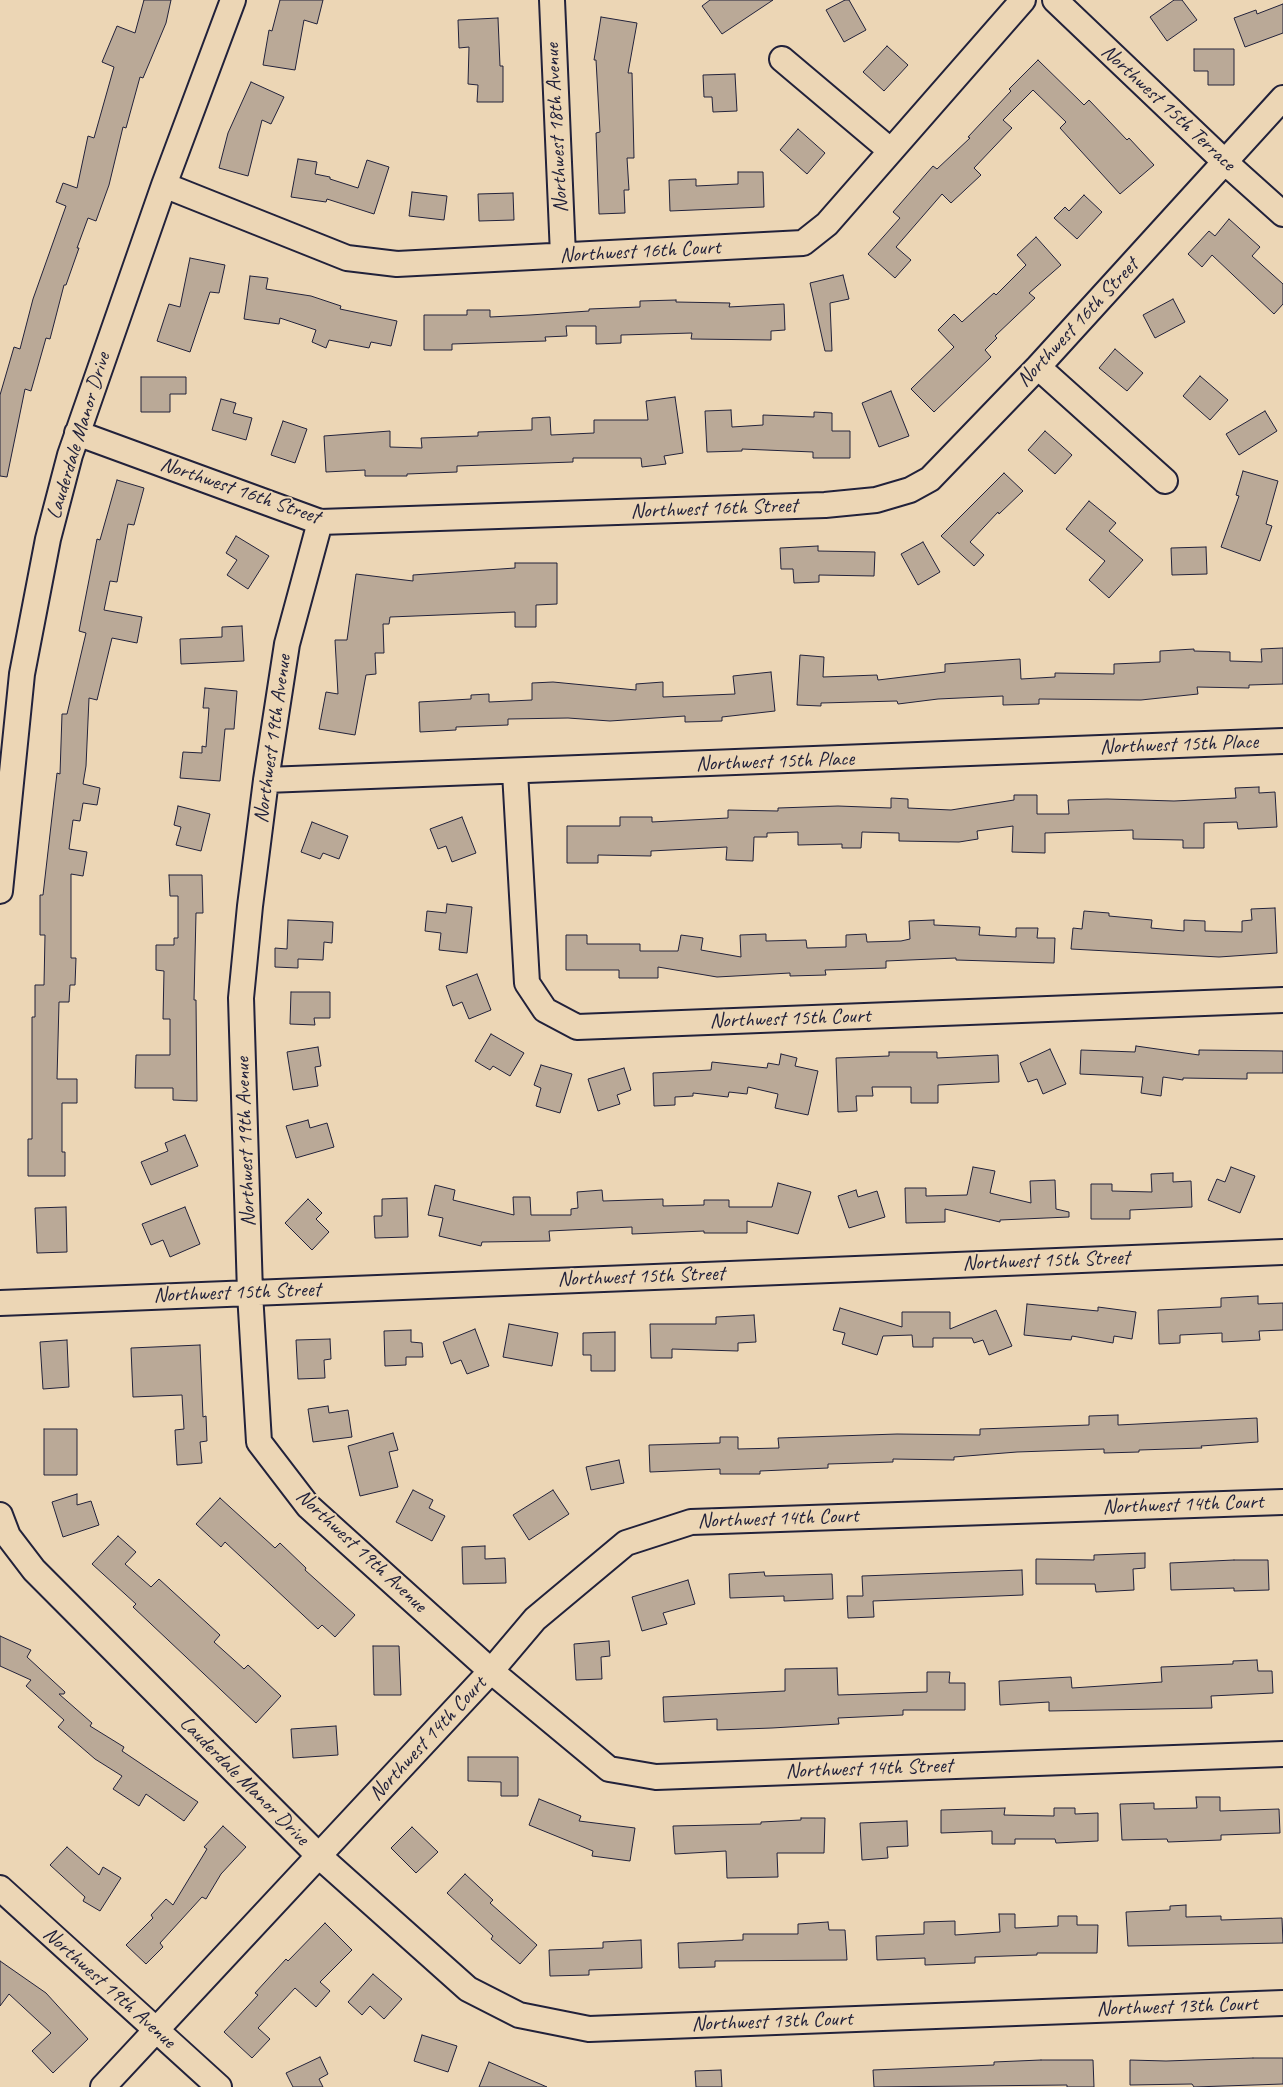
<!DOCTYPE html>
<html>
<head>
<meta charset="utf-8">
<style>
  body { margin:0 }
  canvas { display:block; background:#ecd6b5 }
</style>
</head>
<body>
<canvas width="1283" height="2087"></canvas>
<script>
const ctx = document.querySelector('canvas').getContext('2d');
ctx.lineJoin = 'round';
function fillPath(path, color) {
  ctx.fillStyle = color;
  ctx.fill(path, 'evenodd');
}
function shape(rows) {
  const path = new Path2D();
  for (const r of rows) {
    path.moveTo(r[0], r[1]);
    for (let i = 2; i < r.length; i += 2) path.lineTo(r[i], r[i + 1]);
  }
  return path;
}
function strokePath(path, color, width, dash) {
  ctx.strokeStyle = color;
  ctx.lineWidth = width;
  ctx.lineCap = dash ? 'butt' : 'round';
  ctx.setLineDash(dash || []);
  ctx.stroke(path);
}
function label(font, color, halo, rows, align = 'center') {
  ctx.font = font + ' Caveat,sans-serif';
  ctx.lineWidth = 4;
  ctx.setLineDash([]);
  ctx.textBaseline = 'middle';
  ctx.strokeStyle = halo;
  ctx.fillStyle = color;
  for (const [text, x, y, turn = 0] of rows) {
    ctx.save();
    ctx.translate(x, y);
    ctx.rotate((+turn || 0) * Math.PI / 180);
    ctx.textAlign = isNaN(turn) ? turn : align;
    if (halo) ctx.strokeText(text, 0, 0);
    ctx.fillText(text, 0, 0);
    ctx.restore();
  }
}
const building = shape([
  [144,0,171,0,166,23,143,78,140,77,126,128,123,127,109,185,96,221,88,218,77,248,79,248,66,285,64,285,50,339,46,338,31,391,25,389,7,477,0,476,0,395,14,347,20,349,33,299,66,206,56,202,63,183,77,188,88,136,94,138,114,67,102,62,117,26,135,33,144,0],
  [280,0,323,0,317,24,304,20,295,70,263,65,269,30,272,31,280,0],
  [710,0,773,0,722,34,702,6,710,0],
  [845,0,849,0,866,30,844,42,826,10,845,0],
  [1174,0,1182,0,1197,20,1167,41,1150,17,1174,0],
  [1283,4,1283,33,1245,47,1234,18,1256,10,1257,14,1283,4],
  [601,17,637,23,628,73,632,73,634,158,627,158,629,190,624,190,625,213,599,214,596,133,600,132,596,60,594,60,601,17],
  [498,18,500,66,503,66,503,102,477,102,478,85,468,84,469,47,459,48,458,20,498,18],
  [887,46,908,65,884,91,863,72,887,46],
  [1194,49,1234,49,1234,85,1208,85,1208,71,1194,71,1194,49],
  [1038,60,1084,105,1089,100,1127,140,1129,138,1154,165,1120,194,1060,128,1066,122,1033,90,1003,120,1012,128,974,168,981,175,951,203,942,194,896,247,911,260,895,278,868,254,900,218,893,212,933,166,937,169,970,138,968,137,1011,91,1009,89,1038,60],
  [735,74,737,111,713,112,712,97,704,97,703,75,735,74],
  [251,82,284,97,271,124,262,120,248,176,219,168,228,133,251,82],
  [798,129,825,153,807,174,780,150,798,129],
  [298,159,317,162,315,174,330,177,330,179,358,188,367,160,389,167,374,214,327,199,326,202,291,197,298,159],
  [738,172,763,172,764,207,670,211,669,180,696,179,696,186,738,184,738,172],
  [412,192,447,196,444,220,409,216,412,192],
  [513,193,514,220,479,221,478,194,513,193],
  [1084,195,1102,212,1077,239,1054,218,1065,207,1069,211,1084,195],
  [1229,219,1260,247,1252,256,1283,284,1283,304,1274,314,1212,255,1202,267,1188,254,1209,231,1215,236,1229,219],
  [1036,237,1061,265,1029,293,1035,298,995,336,997,338,985,350,991,357,934,412,911,389,954,347,938,330,954,314,962,322,994,293,996,295,1026,265,1017,255,1036,237],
  [190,258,225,265,219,293,210,292,190,352,157,341,169,304,180,307,190,258],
  [843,275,849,299,830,303,832,351,825,351,810,283,843,275],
  [250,276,268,278,266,289,311,296,341,306,340,309,397,321,391,346,371,342,369,348,329,340,326,348,312,342,316,330,280,318,279,324,244,319,250,276],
  [1173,299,1185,322,1155,338,1143,315,1173,299],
  [676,300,676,302,730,303,729,307,784,304,785,330,771,331,771,340,691,339,692,333,621,335,621,343,596,344,596,326,566,326,567,336,545,337,546,341,452,344,452,350,424,350,424,315,467,315,467,310,490,310,490,317,530,315,589,311,589,309,640,307,640,301,676,300],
  [1115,349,1143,373,1127,391,1099,368,1115,349],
  [1200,376,1228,400,1210,420,1183,396,1200,376],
  [141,377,186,377,186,394,170,394,170,412,141,412,141,377],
  [891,391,909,436,879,447,862,403,891,391],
  [675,397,683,453,664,456,666,464,642,467,641,458,573,458,573,462,457,466,457,472,407,474,407,476,365,476,365,470,326,472,324,436,390,431,390,447,422,448,421,438,478,436,478,432,532,430,532,418,550,417,551,435,594,433,594,420,648,420,646,401,675,397],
  [221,399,236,403,233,413,252,418,246,440,212,430,221,399],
  [731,410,732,427,763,425,763,415,814,417,814,412,832,413,832,431,850,431,850,458,813,458,813,452,742,449,742,451,707,452,705,411,731,410],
  [1265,411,1277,431,1239,455,1226,434,1265,411],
  [283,421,307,429,295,463,271,455,283,421],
  [1045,431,1072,455,1055,474,1028,450,1045,431],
  [1243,471,1278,481,1266,524,1272,526,1260,561,1221,547,1239,496,1236,495,1243,471],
  [1004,473,1023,491,999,514,998,512,970,542,984,555,974,566,941,536,1004,473],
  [117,480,144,488,134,525,128,524,117,582,110,581,104,610,142,617,137,643,112,638,97,700,89,698,86,766,83,784,100,788,97,805,83,803,80,821,73,820,69,849,87,852,83,876,71,874,71,958,76,958,75,985,70,985,69,1002,59,1002,57,1079,77,1079,77,1103,62,1103,62,1152,65,1152,65,1176,28,1176,28,1139,32,1139,32,1017,35,1017,35,985,44,985,45,935,40,935,40,895,43,895,57,773,60,774,62,714,67,714,86,633,79,631,97,539,100,540,117,480],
  [1089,501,1116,523,1109,531,1143,560,1109,598,1089,580,1105,561,1066,529,1089,501],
  [236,536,269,556,248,589,227,575,237,560,226,553,236,536],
  [923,542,940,572,918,585,901,554,923,542],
  [818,546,818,551,875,552,874,576,819,575,819,582,794,583,793,569,781,569,780,548,818,546],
  [1206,547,1207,574,1172,575,1171,548,1206,547],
  [515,563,557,563,557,604,536,605,536,627,515,627,515,612,390,617,389,624,383,624,384,653,375,653,376,674,366,675,355,735,319,729,326,692,338,694,335,640,347,640,356,574,413,581,413,575,515,568,515,563],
  [242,626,244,661,181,664,180,639,222,637,222,627,242,626],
  [1283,648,1283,684,1249,685,1249,688,1197,687,1198,694,1141,700,1039,699,1039,704,1003,705,1003,696,938,699,898,704,897,701,821,703,821,706,797,705,800,655,824,657,823,677,877,675,878,680,945,672,945,664,1020,659,1021,679,1055,677,1055,673,1114,674,1114,664,1160,662,1160,651,1194,649,1194,651,1230,652,1230,661,1262,662,1261,649,1283,648],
  [771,672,775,711,722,717,722,721,685,722,685,716,610,721,568,718,508,719,508,725,456,727,456,730,420,732,419,702,471,699,471,695,489,694,489,702,532,700,532,683,553,682,636,690,636,684,663,682,663,697,735,694,733,676,771,672],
  [205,688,237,691,234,729,225,729,220,781,180,778,183,752,202,753,202,746,206,747,209,708,203,708,205,688],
  [1259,787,1259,793,1275,792,1277,827,1238,829,1237,822,1204,823,1204,848,1183,848,1183,840,1133,839,1133,830,1045,833,1045,853,1012,852,1013,826,977,831,978,839,959,842,899,841,899,833,862,832,861,848,842,848,842,844,798,845,798,832,767,833,767,837,754,837,753,861,726,860,727,847,651,851,651,856,598,855,598,863,567,863,567,826,620,826,620,817,652,817,652,822,728,818,728,810,778,811,778,808,838,806,891,808,891,798,908,799,908,808,951,810,1014,800,1014,795,1037,795,1037,814,1069,814,1068,800,1107,799,1174,801,1236,798,1235,788,1259,787],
  [178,806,210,814,201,851,176,845,181,827,174,825,178,806],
  [462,817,476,853,452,862,446,846,438,849,430,829,462,817],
  [312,822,348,836,339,859,323,853,320,859,301,852,312,822],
  [169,875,202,875,203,913,196,913,194,1000,196,1000,197,1101,173,1100,173,1088,135,1088,136,1055,170,1055,170,1019,163,1019,164,971,156,970,156,945,174,945,174,938,178,938,178,896,170,896,169,875],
  [447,904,472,907,467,953,439,950,441,933,425,931,427,911,446,913,447,904],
  [1275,908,1277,953,1219,957,1071,949,1073,928,1082,929,1084,911,1109,913,1109,916,1152,920,1151,928,1184,931,1184,920,1205,921,1205,931,1242,932,1242,921,1252,920,1251,909,1275,908],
  [288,920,333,922,332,943,324,942,323,960,298,959,298,968,275,967,275,948,287,949,288,920],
  [934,920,934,925,980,927,979,935,1016,937,1016,928,1038,928,1037,938,1055,938,1054,963,956,960,956,958,886,961,886,968,825,970,826,975,790,976,790,973,717,977,658,967,658,978,619,978,619,970,566,970,566,935,587,935,587,944,640,944,640,951,678,951,681,935,703,938,701,950,741,957,740,935,766,934,766,941,806,940,807,948,846,947,846,935,866,934,867,942,901,941,910,939,909,921,934,920],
  [477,974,491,1010,469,1019,462,1002,453,1006,446,986,477,974],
  [291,992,330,992,330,1018,314,1018,315,1025,290,1024,291,992],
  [491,1034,524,1053,510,1076,493,1066,490,1070,475,1061,491,1034],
  [1136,1046,1199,1055,1199,1050,1283,1051,1283,1073,1247,1073,1247,1079,1183,1078,1183,1080,1163,1077,1161,1096,1141,1093,1143,1077,1080,1074,1081,1050,1135,1052,1136,1046],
  [318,1047,321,1066,315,1067,318,1086,293,1090,287,1052,318,1047],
  [1050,1049,1066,1084,1043,1094,1037,1079,1028,1082,1020,1063,1050,1049],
  [889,1052,937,1052,937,1058,998,1055,999,1082,938,1085,938,1103,911,1103,911,1087,872,1087,873,1096,856,1096,857,1111,838,1112,836,1058,889,1056,889,1052],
  [781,1054,797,1058,795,1066,818,1071,808,1115,775,1108,778,1094,748,1087,747,1094,729,1092,728,1097,693,1093,693,1096,675,1097,675,1105,654,1106,653,1073,711,1070,712,1062,767,1068,768,1063,779,1065,781,1054],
  [541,1065,572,1074,560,1113,536,1106,541,1088,534,1085,541,1065],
  [624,1068,631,1090,617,1095,620,1104,598,1111,588,1079,624,1068],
  [308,1120,310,1128,327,1123,334,1147,296,1158,286,1126,308,1120],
  [185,1135,198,1166,151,1185,141,1162,168,1151,165,1143,185,1135],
  [973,1167,995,1171,990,1193,1031,1203,1030,1181,1055,1180,1056,1209,1069,1212,1069,1217,1000,1220,1000,1222,945,1209,945,1222,906,1223,905,1188,926,1188,926,1196,967,1195,973,1167],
  [1231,1167,1255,1176,1240,1213,1208,1200,1217,1179,1225,1182,1231,1167],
  [1173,1173,1173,1182,1191,1181,1192,1207,1130,1210,1130,1219,1091,1219,1091,1184,1112,1184,1112,1191,1152,1192,1151,1174,1173,1173],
  [778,1183,811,1192,798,1234,747,1221,747,1233,704,1233,704,1231,632,1234,632,1227,549,1231,550,1241,482,1242,481,1246,439,1236,443,1218,428,1215,435,1185,455,1190,453,1200,514,1215,513,1197,530,1197,531,1215,571,1215,571,1209,578,1208,577,1192,602,1190,603,1201,663,1199,663,1206,704,1205,704,1200,729,1200,729,1207,772,1207,778,1183],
  [856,1190,858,1197,877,1191,885,1217,849,1228,838,1196,856,1190],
  [407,1198,408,1237,375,1238,374,1216,382,1216,382,1199,407,1198],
  [308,1199,322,1213,316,1219,329,1232,312,1250,285,1223,308,1199],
  [66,1207,67,1252,37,1253,35,1208,66,1207],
  [185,1207,200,1244,170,1257,163,1240,151,1245,142,1224,185,1207],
  [1258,1296,1258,1304,1283,1303,1283,1330,1259,1331,1260,1340,1222,1342,1222,1333,1180,1335,1180,1343,1159,1344,1158,1310,1221,1307,1221,1298,1258,1296],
  [1027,1304,1098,1311,1098,1307,1136,1312,1132,1339,1114,1336,1113,1343,1072,1336,1071,1340,1024,1335,1027,1304],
  [840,1308,902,1327,902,1312,950,1312,950,1329,996,1310,1012,1346,989,1355,983,1340,974,1343,972,1338,933,1338,933,1347,913,1347,912,1335,883,1336,877,1355,842,1344,845,1333,833,1330,840,1308],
  [754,1315,756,1342,738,1343,738,1351,672,1349,672,1358,651,1358,650,1324,716,1324,716,1317,754,1315],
  [509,1324,558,1333,552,1366,503,1357,509,1324],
  [475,1329,489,1366,467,1374,461,1360,451,1364,443,1342,475,1329],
  [411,1330,411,1342,422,1343,423,1357,406,1357,406,1365,385,1366,384,1331,411,1330],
  [615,1332,615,1371,591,1371,591,1355,583,1355,583,1333,615,1332],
  [330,1339,331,1359,324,1360,325,1378,298,1379,296,1340,330,1339],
  [67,1340,69,1387,43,1389,40,1342,67,1340],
  [200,1345,203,1417,206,1416,207,1441,200,1442,202,1463,177,1465,175,1430,184,1429,182,1395,133,1397,131,1348,200,1345],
  [328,1406,329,1413,348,1410,352,1437,313,1442,308,1409,328,1406],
  [1118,1415,1118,1425,1257,1418,1258,1442,1201,1446,1202,1448,1139,1450,1139,1452,1104,1453,1104,1449,1017,1452,954,1457,954,1460,893,1459,893,1462,828,1464,828,1468,760,1471,760,1474,720,1474,720,1469,650,1472,649,1445,720,1443,720,1437,738,1437,738,1449,779,1448,778,1438,897,1434,980,1435,980,1429,1089,1425,1089,1416,1118,1415],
  [44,1429,77,1429,77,1475,44,1475,44,1429],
  [393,1433,398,1450,389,1452,398,1487,360,1496,348,1446,393,1433],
  [619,1460,624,1483,591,1490,586,1467,619,1460],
  [413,1490,433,1500,429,1508,445,1516,432,1541,396,1522,413,1490],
  [553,1490,569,1514,529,1540,513,1515,553,1490],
  [77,1494,77,1505,91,1501,99,1525,63,1537,52,1502,77,1494],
  [220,1498,275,1548,280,1543,306,1568,305,1570,355,1615,335,1637,322,1625,318,1629,225,1542,221,1547,196,1524,220,1498],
  [118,1536,136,1552,125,1564,151,1587,159,1579,220,1635,214,1642,244,1669,248,1665,281,1696,256,1723,133,1607,136,1604,92,1564,118,1536],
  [485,1546,485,1559,505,1558,506,1583,463,1584,462,1547,485,1546],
  [1145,1553,1145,1568,1133,1569,1134,1590,1096,1592,1095,1584,1036,1584,1036,1559,1094,1560,1094,1555,1145,1553],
  [1234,1560,1268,1560,1269,1590,1234,1591,1234,1588,1171,1590,1170,1563,1234,1560],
  [1022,1570,1023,1595,873,1601,874,1617,848,1618,847,1596,863,1596,862,1576,1022,1570],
  [764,1572,765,1576,832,1574,833,1599,784,1601,784,1596,730,1598,729,1574,764,1572],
  [688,1580,695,1604,663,1613,667,1624,642,1631,632,1597,688,1580],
  [0,1636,31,1650,27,1657,65,1692,64,1694,59,1694,92,1723,90,1726,124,1747,122,1751,198,1802,184,1821,146,1794,139,1806,113,1789,122,1776,95,1759,58,1727,64,1720,26,1686,31,1680,0,1666,0,1636],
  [609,1641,610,1656,601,1657,602,1679,576,1680,574,1644,609,1641],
  [373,1646,399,1646,401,1695,374,1695,373,1646],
  [1257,1660,1258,1671,1272,1671,1273,1693,1211,1696,1212,1708,1049,1711,1049,1702,1000,1705,999,1681,1071,1677,1072,1688,1162,1682,1161,1667,1233,1664,1233,1661,1257,1660],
  [837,1668,838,1695,927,1692,927,1672,950,1672,949,1683,965,1683,965,1710,903,1710,903,1715,838,1718,839,1724,772,1728,717,1730,717,1719,664,1722,663,1697,785,1691,785,1669,837,1668],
  [336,1726,338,1755,293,1758,291,1729,336,1726],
  [468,1757,518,1757,518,1796,501,1796,501,1782,468,1781,468,1757],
  [1196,1797,1220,1797,1220,1811,1279,1809,1280,1833,1221,1835,1221,1840,1168,1842,1167,1839,1122,1840,1120,1804,1154,1803,1154,1809,1197,1808,1196,1797],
  [539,1799,581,1816,579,1821,635,1828,630,1861,592,1856,593,1851,529,1825,539,1799],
  [1005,1808,1004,1815,1054,1816,1054,1808,1075,1808,1075,1814,1098,1813,1098,1841,1056,1843,1055,1839,1015,1839,1015,1844,992,1844,992,1831,941,1833,941,1810,1005,1808],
  [801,1818,825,1818,824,1853,777,1853,778,1877,727,1878,726,1851,675,1854,673,1826,761,1824,761,1822,801,1820,801,1818],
  [907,1821,908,1846,887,1847,888,1858,862,1860,860,1823,907,1821],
  [223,1826,246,1847,221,1874,206,1899,202,1897,160,1943,163,1947,146,1964,126,1945,153,1918,151,1915,166,1899,173,1905,207,1849,204,1847,223,1826],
  [412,1827,438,1852,416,1873,391,1848,412,1827],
  [67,1847,99,1875,103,1867,121,1878,100,1911,83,1901,85,1897,50,1865,67,1847],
  [465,1874,493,1900,490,1903,537,1945,520,1964,491,1939,493,1936,447,1893,465,1874],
  [1186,1905,1186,1917,1221,1916,1221,1920,1282,1918,1283,1943,1128,1946,1126,1912,1170,1910,1170,1906,1186,1905],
  [999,1914,1015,1914,1015,1928,1058,1926,1058,1916,1077,1916,1077,1925,1098,1925,1097,1953,1037,1953,1037,1955,975,1957,975,1963,925,1965,925,1958,877,1960,876,1936,924,1934,924,1922,955,1921,955,1935,1000,1932,999,1914],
  [828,1922,829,1930,845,1930,847,1960,715,1961,715,1967,679,1968,678,1943,743,1940,743,1934,798,1934,798,1924,828,1922],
  [325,1923,352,1950,320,1982,330,1991,316,2007,295,1988,258,2028,270,2039,252,2058,224,2032,258,1995,255,1993,286,1959,288,1961,325,1923],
  [641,1940,642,1968,589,1970,589,1975,550,1976,549,1950,603,1948,603,1942,641,1940],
  [0,1961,46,1993,88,2039,53,2073,32,2051,51,2033,9,1994,0,2006,0,1961],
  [373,1974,402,1999,384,2019,370,2006,362,2015,348,2002,373,1974],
  [422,2035,457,2046,448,2072,414,2061,422,2035],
  [320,2057,328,2074,319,2079,323,2087,293,2087,286,2073,320,2057],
  [1253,2058,1283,2058,1283,2084,1194,2087,1192,2084,1130,2085,1130,2060,1166,2061,1253,2058],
  [1041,2060,1093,2060,1094,2087,1067,2087,1067,2085,874,2087,873,2070,994,2065,994,2062,1041,2060],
  [489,2062,547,2087,479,2087,489,2062],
  [721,2070,722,2087,696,2087,695,2071,721,2070]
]);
fillPath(building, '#baa997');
strokePath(building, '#22223b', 1);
const minor = shape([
  [552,0,563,255],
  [1055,0,1226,163,1283,214],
  [782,59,891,151],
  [164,185,347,258,397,264,803,243,827,224,1023,0],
  [1038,367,1165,481],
  [77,433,320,522,825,505,876,500,910,490,930,479,1038,367,1283,98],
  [320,522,287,644,266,780,250,906,241,998,250,1293,259,1442,308,1506,491,1671,609,1769,656,1777,1283,1754],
  [515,772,527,983,545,1010,577,1027,1283,1000],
  [266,780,1283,741],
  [0,891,22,674,48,539,70,455,164,185,233,0],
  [0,1303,1283,1252],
  [0,1515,8,1536,34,1570,319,1856,468,1989,519,2015,589,2029,1283,2003],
  [0,1888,219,2087],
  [103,2087,491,1671,535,1619,626,1543,691,1522,1283,1502]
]);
strokePath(minor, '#22223b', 28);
strokePath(minor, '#ecd6b5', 24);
label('21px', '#22223b', '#ecd6b5', [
  ["Northwest 15th Terrace",1168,108,43],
  ["Northwest 18th Avenue",557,128,-93],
  ["Northwest 16th Court",640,252,-3],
  ["Northwest 16th Street",1078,323,-47],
  ["Lauderdale Manor Drive",79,436,-73],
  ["Northwest 16th Street",240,491,19],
  ["Northwest 16th Street",714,509,-2],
  ["Northwest 19th Avenue",273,739,-82],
  ["Northwest 15th Place",1179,745,-2],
  ["Northwest 15th Place",775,762,-2],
  ["Northwest 15th Court",790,1019,-2],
  ["Northwest 19th Avenue",246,1142,-92],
  ["Northwest 15th Street",1046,1261,-2],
  ["Northwest 15th Street",641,1277,-2],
  ["Northwest 15th Street",237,1293,-2],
  ["Northwest 14th Court",1183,1505,-2],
  ["Northwest 14th Court",778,1519,-2],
  ["Northwest 19th Avenue",361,1551,43],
  ["Northwest 14th Court",428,1739,-47],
  ["Northwest 14th Street",869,1769,-2],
  ["Lauderdale Manor Drive",244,1781,45],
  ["Northwest 19th Avenue",109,1988,42],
  ["Northwest 13th Court",1177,2007,-2],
  ["Northwest 13th Court",772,2022,-2]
]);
</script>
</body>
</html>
